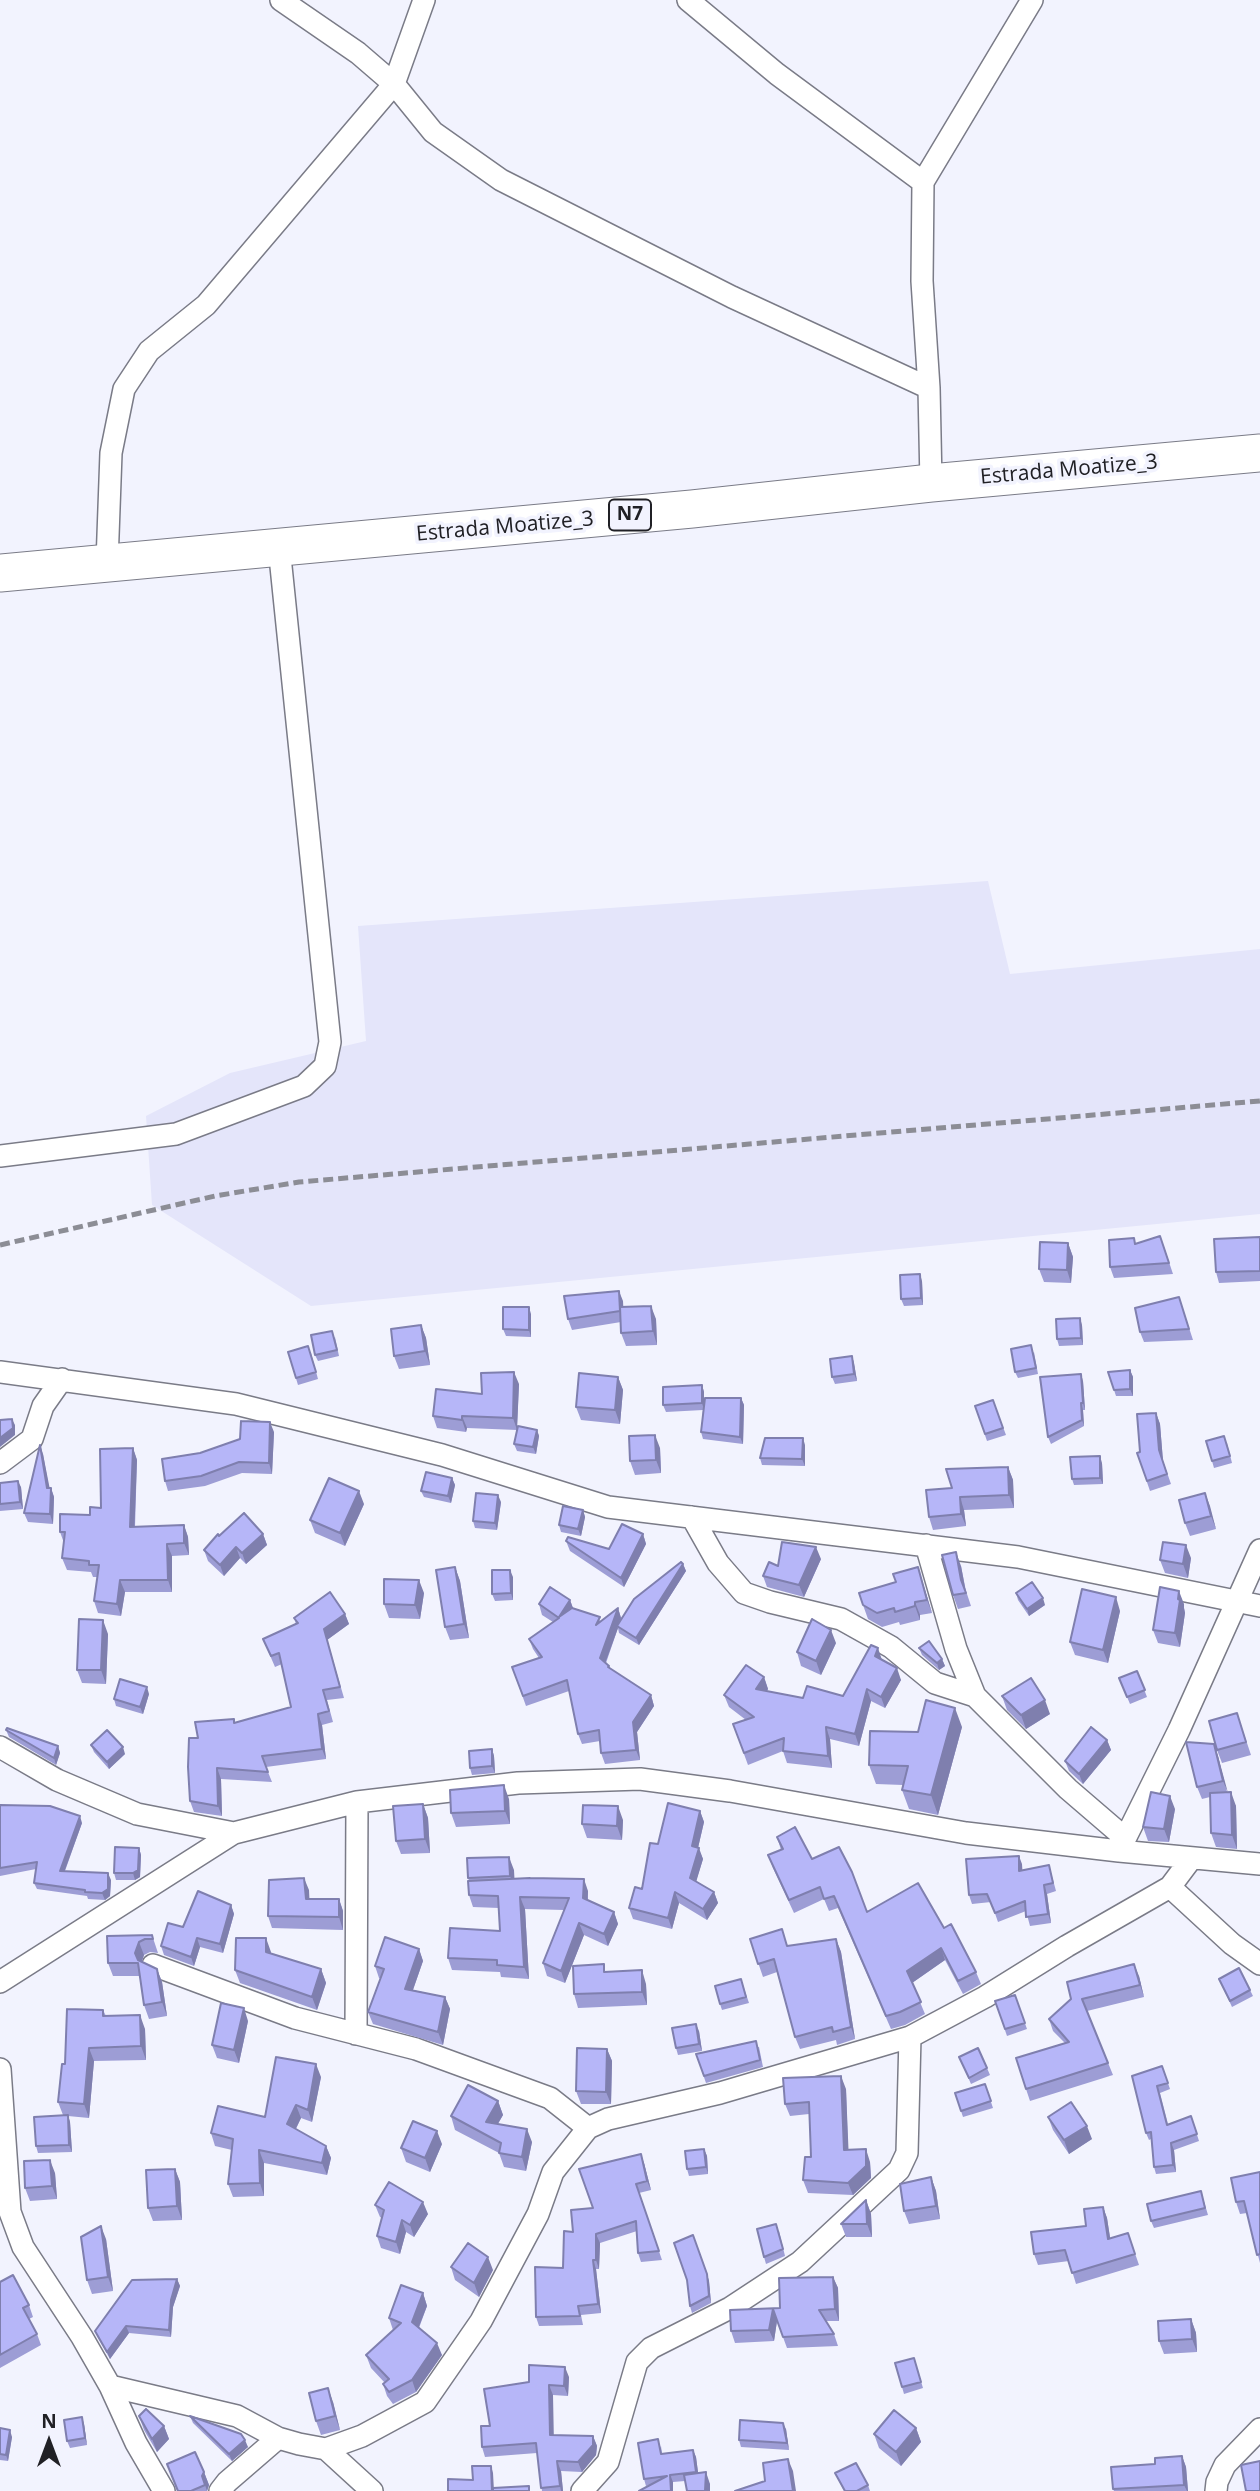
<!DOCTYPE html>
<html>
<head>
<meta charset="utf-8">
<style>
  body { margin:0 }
  #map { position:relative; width:1260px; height:2491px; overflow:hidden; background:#f2f3fe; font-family:"Open Sans",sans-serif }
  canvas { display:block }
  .north { position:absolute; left:14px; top:2407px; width:70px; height:70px; -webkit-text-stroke:5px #f2f3fe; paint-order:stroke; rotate:0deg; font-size:19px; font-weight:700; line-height:28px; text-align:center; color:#202025 }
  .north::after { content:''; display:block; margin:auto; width:24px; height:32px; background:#202025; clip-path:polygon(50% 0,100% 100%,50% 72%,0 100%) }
</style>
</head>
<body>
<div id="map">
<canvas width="1260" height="2491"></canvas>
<div class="north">N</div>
</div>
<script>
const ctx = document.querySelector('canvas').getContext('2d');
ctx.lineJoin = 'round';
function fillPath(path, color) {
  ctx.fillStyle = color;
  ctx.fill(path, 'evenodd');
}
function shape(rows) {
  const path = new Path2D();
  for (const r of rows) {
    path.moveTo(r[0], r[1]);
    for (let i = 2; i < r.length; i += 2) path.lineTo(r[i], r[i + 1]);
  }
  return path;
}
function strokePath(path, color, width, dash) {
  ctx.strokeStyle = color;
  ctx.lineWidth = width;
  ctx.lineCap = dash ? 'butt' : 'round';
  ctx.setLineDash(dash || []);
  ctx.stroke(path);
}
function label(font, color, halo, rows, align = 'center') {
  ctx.font = font + ' "Open Sans",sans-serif';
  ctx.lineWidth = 7;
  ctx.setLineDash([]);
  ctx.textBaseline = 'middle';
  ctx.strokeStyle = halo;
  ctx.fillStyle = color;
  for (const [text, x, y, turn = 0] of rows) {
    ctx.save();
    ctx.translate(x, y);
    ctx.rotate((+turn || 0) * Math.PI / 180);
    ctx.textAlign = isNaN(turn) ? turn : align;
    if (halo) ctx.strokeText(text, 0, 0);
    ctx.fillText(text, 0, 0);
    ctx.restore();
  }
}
fillPath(shape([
  [988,881,1010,974,1260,949,1260,1214,311,1306,152,1205,146,1116,230,1073,366,1041,358,926]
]), '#e4e5fa');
const street = shape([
  [281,0,358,53,394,84,433,132,501,180,732,297,929,388],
  [688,0,777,74,923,182],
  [931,483,929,388,922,281,923,182,1032,0],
  [107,563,111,453,124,389,149,351,206,305,394,84,424,0],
  [0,1156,176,1134,304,1086,325,1066,330,1042,279,547],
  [0,1372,236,1404,442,1455,608,1507,1018,1557,1260,1606],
  [0,1463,32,1439,43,1406,62,1379],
  [692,1517,718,1563,744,1593,770,1602,841,1619,891,1647,935,1683,975,1696],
  [926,1545,956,1649,975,1696,1068,1789,1125,1838],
  [0,1747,57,1780,137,1814,234,1833],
  [1120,1849,1179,1730,1260,1550],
  [1170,1887,1232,1944,1260,1964],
  [153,1965,295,2018,416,2049,550,2098,588,2128],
  [0,1982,234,1833,357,1802,518,1783,640,1779,730,1791,966,1833,1119,1851,1260,1864],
  [356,2034,357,1802],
  [0,2069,10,2212,23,2247,82,2337,110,2386,136,2443,164,2491],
  [110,2386,237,2416,278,2438,299,2444,326,2449,362,2436,425,2402,481,2321,538,2214,553,2172,588,2128,608,2119,720,2093,910,2037,985,1997,1067,1946,1170,1887,1191,1859],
  [326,2449,372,2491],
  [220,2491,227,2482,278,2438],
  [582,2491,608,2462,637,2362,651,2348,730,2308,800,2262,899,2170,907,2153,910,2037],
  [1216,2491,1217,2482,1225,2465,1260,2429]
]);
const highway = shape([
  [0,573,692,509,931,483,1260,453]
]);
strokePath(street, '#7a7b87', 24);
strokePath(highway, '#7a7b87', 39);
strokePath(street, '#fff', 21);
strokePath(highway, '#fff', 37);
strokePath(shape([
  [0,1245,215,1196,299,1182,1260,1101]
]), '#8c8d95', 5, [10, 5]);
fillPath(shape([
  [1260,1237,1260,1281,1219,1283,1216,1272],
  [1068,1243,1073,1257,1071,1283,1044,1282,1039,1269],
  [1136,1243,1164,1247,1173,1274,1114,1278,1110,1267],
  [922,1281,923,1305,904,1306,901,1299],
  [1179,1297,1193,1340,1144,1342,1140,1332],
  [623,1301,623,1307,656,1319,657,1345,626,1346,621,1333,621,1322,572,1330,568,1319],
  [531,1314,531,1337,506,1336,503,1329],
  [421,1325,426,1338,430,1365,399,1369,394,1356],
  [1082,1325,1083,1345,1059,1346,1057,1339],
  [335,1337,339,1356,318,1361,315,1355],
  [288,1352,311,1353,318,1379,298,1385],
  [1034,1352,1038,1374,1018,1378,1015,1372],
  [852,1356,854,1363,857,1381,835,1384,832,1377],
  [1130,1370,1133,1377,1133,1396,1116,1396,1108,1372],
  [618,1377,623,1390,620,1424,581,1420,576,1407],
  [1083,1381,1085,1410,1083,1410,1084,1426,1051,1444,1048,1437],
  [519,1384,517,1426,537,1430,539,1436,536,1454,517,1451,514,1444,517,1430,467,1428,466,1432,437,1428,433,1416,482,1394],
  [702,1385,704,1392,704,1403,741,1398,744,1405,743,1444,703,1439,701,1432,703,1410,666,1412,663,1405],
  [993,1400,1006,1435,987,1441,975,1406],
  [1156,1413,1160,1424,1163,1461,1171,1484,1150,1491,1137,1453,1140,1452],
  [274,1432,272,1474,242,1473,205,1486,168,1491,165,1481,200,1453],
  [1227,1443,1232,1463,1214,1468,1212,1461],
  [805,1445,805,1466,762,1465,760,1458],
  [133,1448,137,1460,135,1527,184,1525,188,1537,189,1555,172,1556,172,1592,125,1592,121,1616,98,1613,94,1601,98,1577,93,1577,91,1572,67,1570,62,1558,64,1543,60,1532,90,1515,101,1508],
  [660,1448,661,1473,635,1475,630,1461],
  [43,1454,49,1488,51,1488,54,1497,53,1524,28,1522,24,1513],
  [1102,1463,1103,1484,1074,1485,1072,1479],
  [1008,1467,1013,1480,1014,1508,964,1510,966,1526,933,1530,929,1517,952,1488],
  [452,1478,455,1485,451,1503,424,1497,421,1491],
  [0,1483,21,1487,23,1509,0,1511],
  [1205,1493,1216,1529,1190,1536,1185,1523],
  [501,1502,497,1530,475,1528,473,1521],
  [364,1504,345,1546,315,1533,310,1520],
  [583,1510,585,1517,581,1536,561,1532,559,1525],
  [263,1534,267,1545,246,1564,240,1558,224,1576,208,1561,204,1550,219,1536],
  [643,1534,646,1544,624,1587,570,1551,566,1541,609,1549],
  [1191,1558,1188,1578,1165,1573,1160,1560],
  [821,1559,804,1597,767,1587,763,1576,778,1566],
  [683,1564,686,1571,639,1645,619,1633,618,1628,606,1663,611,1669,651,1695,654,1706,637,1732,640,1760,605,1764,601,1753,600,1741,582,1744,578,1734,569,1691,526,1706,512,1667,539,1658,533,1649,529,1639,553,1622,542,1615,539,1604,570,1600,573,1608,601,1621,618,1608,621,1618],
  [961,1566,966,1591,971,1606,958,1609,953,1595],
  [455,1567,460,1581,469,1638,450,1640,445,1627],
  [918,1567,932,1613,920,1615,920,1620,900,1625,899,1622,882,1627,868,1619,863,1605],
  [513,1577,513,1600,495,1601,492,1594],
  [424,1593,420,1619,389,1618,384,1604],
  [1016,1593,1045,1605,1029,1616,1018,1600],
  [1184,1604,1184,1608,1185,1613,1180,1647,1158,1643,1153,1630],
  [1120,1611,1108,1663,1075,1655,1070,1642],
  [345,1614,349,1624,327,1640,344,1698,327,1700,333,1722,322,1725,326,1759,266,1767,272,1782,221,1779,222,1816,194,1812,190,1801,198,1738,234,1719,235,1723,291,1707,282,1664,275,1667,263,1639,296,1624,294,1618],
  [108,1634,106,1684,82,1683,77,1670],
  [836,1643,821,1675,801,1666,797,1652],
  [919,1648,942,1659,945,1666,939,1670,922,1655],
  [882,1660,901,1680,885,1708,871,1701,859,1746,830,1739,832,1768,787,1763,783,1751,748,1765,733,1724,746,1720,729,1707,724,1695,764,1677,768,1689,767,1691,803,1698,843,1696],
  [1137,1671,1147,1697,1130,1704,1119,1678],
  [149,1694,143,1714,116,1706,114,1699],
  [1002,1696,1050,1714,1026,1729,1007,1710],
  [1237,1713,1251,1755,1222,1763,1217,1750],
  [962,1727,938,1815,909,1809,902,1790,903,1785,876,1784,869,1765,918,1732],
  [6,1730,58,1746,60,1753,56,1765,9,1737],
  [1107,1740,1111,1750,1083,1784,1069,1771,1065,1761],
  [1214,1744,1218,1756,1227,1792,1236,1806,1237,1849,1216,1847,1211,1833,1210,1797,1202,1799,1197,1787],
  [91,1745,125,1754,109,1769,94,1752],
  [492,1749,494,1756,495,1773,472,1775,470,1768],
  [509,1799,510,1824,456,1827,451,1813],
  [423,1804,428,1818,430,1853,401,1854,396,1841],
  [0,1805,82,1823,65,1871,111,1880,110,1896,105,1900,88,1899,87,1896,37,1889,34,1883,36,1869,0,1876],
  [1175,1809,1169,1842,1148,1841,1143,1827],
  [700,1811,704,1822,698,1848,703,1859,696,1881,714,1892,718,1903,707,1920,679,1903,672,1929,633,1919,629,1908,642,1889,658,1844],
  [623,1820,622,1840,587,1838,582,1824],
  [777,1837,812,1859,867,1912,944,1928,976,1972,981,1984,963,1994,945,1960,912,1983,925,2014,905,2025,891,2029,838,1908,829,1911,824,1899,794,1913,773,1868,768,1855,781,1850],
  [139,1848,141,1855,140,1877,135,1880,116,1880,114,1873],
  [1022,1864,1022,1871,1049,1865,1056,1891,1047,1894,1051,1923,1030,1926,1026,1911,998,1922,991,1902,972,1904,969,1895],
  [514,1870,514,1878,588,1891,588,1900,614,1912,618,1924,608,1946,584,1935,565,1983,547,1976,543,1963,564,1910,525,1909,529,1979,501,1977,500,1972,452,1970,448,1958,500,1931,499,1908,473,1907,469,1895,469,1881,468,1878],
  [309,1890,309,1899,339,1899,343,1911,343,1930,272,1928,268,1916],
  [231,1905,234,1914,223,1953,200,1947,194,1966,164,1955,161,1946,183,1927],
  [152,1935,158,1953,150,1952,144,1955,142,1962,157,1969,162,1982,167,2016,149,2019,144,2005,140,1976,113,1976,108,1963,107,1936],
  [750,1939,788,1946,836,1939,841,1952,855,2039,837,2045,836,2040,800,2049,795,2037,777,1972,763,1977],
  [419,1949,423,1961,413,1990,445,1997,450,2009,443,2045,373,2024,368,2012,381,1979,379,1978,375,1966],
  [271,1952,271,1954,321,1969,326,1983,317,2010,240,1983,235,1970],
  [606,1971,646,1984,647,2005,578,2008,574,1994],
  [1139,1976,1144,1997,1087,2011,1113,2075,1030,2101,1026,2089,1065,2043,1053,2031,1049,2019,1071,1999],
  [741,1979,749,2003,722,2010,720,2004],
  [1219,1979,1250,1990,1253,1996,1232,2007],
  [1015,1995,1027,2029,1007,2036,995,2001],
  [103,2010,106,2016,145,2029,146,2060,94,2061,89,2118,68,2116,70,2122,72,2152,38,2153,36,2146,63,2115,58,2102,65,2064],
  [248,2021,239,2063,217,2058,212,2045],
  [699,2031,702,2051,678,2055,676,2048],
  [759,2047,763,2067,706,2083,696,2054],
  [607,2049,612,2061,611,2104,581,2104,576,2091],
  [959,2057,987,2068,990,2075,971,2084],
  [1162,2066,1170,2089,1160,2093,1168,2124,1191,2116,1199,2141,1174,2150,1176,2172,1156,2174,1154,2167,1151,2139,1149,2140,1146,2133],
  [321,2077,312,2122,301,2118,296,2129,326,2146,331,2158,327,2175,264,2163,264,2196,233,2197,228,2184,232,2150,215,2146,211,2133,265,2117],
  [985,2084,993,2108,963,2117,955,2093],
  [846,2089,848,2149,870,2162,871,2178,853,2195,808,2193,803,2180,811,2157,809,2114,790,2116,785,2104],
  [498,2101,503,2115,498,2124,532,2142,526,2171,504,2167,499,2153,455,2130,451,2116],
  [1048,2117,1092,2139,1069,2154,1053,2130],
  [442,2144,430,2172,406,2162,401,2148],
  [704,2149,707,2156,708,2174,689,2176,687,2169],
  [644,2163,651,2190,639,2193,662,2260,641,2262,638,2253,637,2231,600,2243,599,2269,596,2269,601,2313,581,2315,583,2325,539,2326,536,2317,563,2268,573,2232,593,2208],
  [175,2169,180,2182,182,2220,153,2221,148,2208],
  [1260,2172,1260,2263,1247,2213,1240,2214,1236,2202],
  [55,2173,57,2199,30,2201,25,2188],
  [931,2177,936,2191,940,2219,909,2224,904,2211],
  [1201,2191,1208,2215,1154,2228,1151,2221],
  [866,2200,871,2214,872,2237,846,2237,841,2224],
  [375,2205,428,2214,414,2237,406,2232,400,2254,381,2248,377,2236,382,2218,380,2217],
  [1103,2207,1107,2218,1110,2238,1128,2233,1139,2265,1076,2284,1069,2261,1038,2265,1034,2254,1086,2226],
  [779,2231,785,2256,766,2264,764,2257],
  [693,2235,709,2281,711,2303,692,2313,690,2306],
  [106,2239,113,2291,92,2294,87,2280],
  [451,2267,493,2270,479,2297,455,2280],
  [833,2277,838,2288,839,2321,826,2321,834,2334,838,2346,787,2348,777,2321,774,2341,735,2343,731,2331,780,2308],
  [177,2279,180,2286,173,2307,171,2337,129,2333,110,2359,98,2338,95,2331],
  [0,2282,29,2305,33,2317,29,2319,37,2334,41,2345,0,2368],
  [423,2293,427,2306,419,2328,442,2355,416,2392,393,2404,387,2396,383,2384,385,2383,371,2368,366,2355,393,2330,389,2318],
  [1191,2319,1196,2333,1197,2352,1164,2354,1159,2341],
  [914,2358,923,2388,904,2394,902,2387],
  [569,2377,568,2396,553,2395,553,2436,593,2436,597,2446,596,2455,582,2472,561,2471,563,2491,542,2491,537,2453,485,2457,482,2447,490,2426,484,2389],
  [333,2402,340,2430,321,2435,316,2421],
  [139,2416,164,2426,169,2439,157,2452,144,2430],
  [190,2416,248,2447,232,2461,193,2423],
  [84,2424,87,2445,70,2448,67,2441],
  [0,2428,12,2437,8,2461,0,2460],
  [916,2428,921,2442,901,2466,879,2448,874,2434],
  [786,2429,789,2450,741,2447,739,2440],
  [661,2446,662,2454,693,2450,696,2457,698,2473,710,2484,710,2491,687,2491,685,2481,673,2482,673,2491,639,2491,650,2485,646,2486,644,2479],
  [1182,2456,1186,2467,1188,2491,1114,2491,1113,2489,1155,2464],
  [167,2464,204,2472,209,2485,207,2491,177,2491],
  [835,2473,868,2485,870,2491,844,2491]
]), '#9d9dd5');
fillPath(shape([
  [1068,1243,1073,1257,1071,1283,1067,1270],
  [920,1274,922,1281,923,1305,921,1298],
  [619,1291,623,1301,624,1322,620,1311],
  [651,1306,656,1319,657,1345,653,1331],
  [529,1307,531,1314,531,1337,529,1330],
  [1080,1318,1082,1325,1083,1345,1081,1338],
  [421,1325,426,1338,430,1365,425,1351],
  [852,1356,854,1363,857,1381,854,1374],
  [1130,1370,1133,1377,1133,1396,1130,1389],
  [514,1372,519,1384,517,1430,513,1418],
  [1081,1374,1083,1381,1085,1410,1083,1403],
  [618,1377,623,1390,620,1424,615,1410],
  [702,1385,704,1392,704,1410,702,1403],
  [741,1398,744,1405,743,1444,740,1437],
  [1081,1403,1083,1410,1084,1426,1082,1420],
  [1156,1413,1160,1424,1163,1461,1159,1450],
  [462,1416,467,1428,466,1432,462,1420],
  [12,1419,15,1425,15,1435,0,1447,0,1438],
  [270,1422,274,1432,272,1474,269,1463],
  [537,1430,539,1436,536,1454,533,1447],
  [655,1435,660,1448,661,1473,656,1460],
  [803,1438,805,1445,805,1466,802,1459],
  [40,1445,43,1454,51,1495,51,1488,54,1497,53,1524,50,1514,47,1488],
  [133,1448,137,1460,134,1539,130,1527],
  [1100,1456,1102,1463,1103,1484,1100,1478],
  [1008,1467,1013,1480,1014,1508,1009,1495],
  [452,1478,455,1485,451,1503,448,1496],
  [18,1481,21,1487,23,1509,20,1502],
  [359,1491,364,1504,345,1546,340,1533],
  [1205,1493,1210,1506,1216,1529,1211,1516],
  [498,1495,501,1502,497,1530,495,1523],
  [960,1497,964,1510,966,1526,961,1514],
  [583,1510,585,1517,581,1536,578,1529],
  [184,1525,188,1537,189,1555,184,1543],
  [263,1534,267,1545,246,1564,242,1553],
  [643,1534,646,1544,624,1587,621,1578],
  [167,1544,172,1556,172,1592,168,1580],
  [1186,1545,1191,1558,1188,1578,1183,1564],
  [236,1547,240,1558,224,1576,220,1565],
  [816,1547,821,1559,804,1597,799,1585],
  [956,1552,961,1566,966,1593,961,1580],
  [683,1564,686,1571,639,1645,636,1638],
  [455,1567,460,1581,469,1638,464,1624],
  [918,1567,922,1580,932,1613,927,1600],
  [510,1570,513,1577,513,1600,511,1593],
  [120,1580,125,1592,121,1616,117,1604],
  [419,1580,424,1593,420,1619,415,1605],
  [1179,1591,1184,1604,1184,1608,1185,1613,1180,1647,1175,1633],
  [1116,1597,1120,1611,1108,1663,1103,1650],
  [1043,1598,1045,1605,1029,1616,1027,1609],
  [570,1600,574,1611,559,1617],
  [915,1602,920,1615,920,1620,915,1606],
  [618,1608,621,1618,617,1626,618,1628,603,1669,600,1658],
  [345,1614,349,1624,327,1640,344,1698,324,1629],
  [103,1620,108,1634,106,1684,101,1670],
  [831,1630,836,1643,821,1675,816,1661],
  [878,1648,882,1660,875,1656],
  [942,1659,945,1666,939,1670,937,1663],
  [897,1668,901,1680,885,1708,881,1697],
  [764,1677,768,1689,760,1701,756,1689],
  [147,1687,149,1694,143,1714,140,1707],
  [867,1689,871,1701,859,1746,855,1734],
  [651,1695,654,1706,637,1732,640,1760,636,1750,633,1722],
  [1045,1700,1050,1714,1026,1729,1021,1715],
  [955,1708,962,1727,938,1815,931,1795],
  [318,1714,322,1725,326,1759,322,1749],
  [826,1727,830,1739,832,1768,828,1756],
  [1107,1740,1111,1750,1083,1784,1079,1774],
  [1214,1744,1218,1756,1228,1793,1223,1781],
  [58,1746,60,1753,56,1765,54,1758],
  [123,1747,125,1754,109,1769,107,1762],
  [492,1749,494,1756,495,1773,492,1766],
  [217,1768,221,1779,222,1816,218,1806],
  [504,1785,509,1799,510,1824,505,1811],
  [1231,1792,1236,1806,1237,1849,1232,1835],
  [1170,1796,1175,1809,1169,1842,1164,1829],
  [423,1804,428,1818,430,1853,425,1839],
  [618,1806,623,1820,622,1840,617,1826],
  [700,1811,704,1822,697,1852,699,1848,703,1859,694,1889,690,1878,692,1846],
  [80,1816,82,1823,62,1878,60,1871],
  [139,1848,141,1855,140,1877,135,1880,133,1873],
  [1019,1856,1022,1864,1023,1880,1019,1871],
  [509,1857,514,1870,515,1889,510,1876],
  [108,1873,111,1880,110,1896,105,1900,102,1893],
  [304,1878,309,1890,310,1911,306,1899],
  [584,1879,588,1891,587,1910,583,1898],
  [1044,1885,1047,1894,1051,1923,1048,1914],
  [675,1892,679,1903,672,1929,668,1918],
  [714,1892,718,1903,707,1920,703,1909],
  [520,1897,525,1909,529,1979,524,1967],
  [339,1899,343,1911,343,1930,339,1917],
  [231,1905,234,1914,223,1953,220,1944],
  [614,1912,618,1924,608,1946,604,1934],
  [579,1923,584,1935,565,1983,561,1971],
  [197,1938,200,1947,194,1966,191,1957],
  [266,1938,271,1952,270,1966,266,1952],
  [836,1939,841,1952,855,2039,851,2027],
  [139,1942,144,1955,140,1966,135,1953],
  [941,1948,945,1960,912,1983,907,1971],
  [419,1949,423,1961,409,2001,405,1989],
  [1134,1964,1139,1976,1144,1997,1140,1985],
  [157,1969,162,1982,167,2016,162,2002],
  [321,1969,326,1983,317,2010,312,1997],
  [642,1970,646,1984,647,2005,642,1992],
  [445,1997,450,2009,443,2045,438,2032],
  [244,2008,248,2021,239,2063,234,2050],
  [140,2015,145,2029,146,2060,141,2046],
  [696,2024,699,2031,702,2051,699,2044],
  [89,2048,94,2061,89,2118,84,2104],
  [607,2049,612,2061,611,2104,606,2092],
  [316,2064,321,2077,312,2122,308,2110],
  [841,2076,846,2089,849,2162,844,2150],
  [498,2101,503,2115,491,2135,486,2122],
  [296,2105,301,2118,292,2136,287,2124],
  [68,2115,70,2122,72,2152,69,2145],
  [1087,2126,1092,2139,1069,2154,1064,2140],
  [527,2129,532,2142,526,2171,522,2157],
  [437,2131,442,2144,430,2172,425,2158],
  [1171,2143,1174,2150,1176,2172,1173,2165],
  [326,2146,331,2158,327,2175,322,2163],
  [704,2149,707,2156,708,2174,706,2167],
  [866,2149,870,2162,871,2178,853,2195,848,2183],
  [259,2150,264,2163,264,2196,260,2183],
  [641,2154,644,2163,651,2190,647,2181],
  [50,2160,55,2173,57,2199,52,2186],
  [175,2169,180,2182,182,2220,177,2206],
  [931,2177,936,2191,940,2219,936,2206],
  [866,2200,871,2214,872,2237,867,2224],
  [423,2202,428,2214,414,2237,410,2225],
  [1103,2207,1107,2218,1112,2250,1108,2239],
  [402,2220,406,2232,400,2254,396,2242],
  [101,2226,106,2239,113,2291,108,2277],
  [596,2234,600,2243,599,2269,596,2260],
  [488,2257,493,2270,479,2297,474,2283],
  [593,2260,596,2269,601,2313,598,2304],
  [707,2274,709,2281,711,2303,709,2296],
  [833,2277,838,2288,839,2321,835,2309],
  [177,2279,180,2286,173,2307,171,2337,169,2330,171,2300],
  [423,2293,427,2306,416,2334,412,2322],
  [773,2309,777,2321,774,2341,769,2330],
  [1191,2319,1196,2333,1197,2352,1192,2339],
  [126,2326,129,2333,110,2359,107,2352],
  [437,2343,442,2355,416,2392,412,2380],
  [565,2367,569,2377,568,2396,564,2386],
  [549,2385,553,2395,554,2445,550,2435],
  [328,2388,333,2402,340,2430,335,2416],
  [82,2417,84,2424,87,2445,85,2438],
  [783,2423,786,2429,789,2450,787,2443],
  [164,2426,169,2439,157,2452,152,2439],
  [916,2428,921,2442,901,2466,896,2452],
  [10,2430,12,2437,8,2461,6,2455],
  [593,2436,597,2446,596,2455,582,2472,578,2462],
  [245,2440,248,2447,232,2461,229,2454],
  [693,2450,696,2457,699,2479,696,2472],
  [1182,2456,1186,2467,1188,2491,1187,2491,1184,2485],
  [788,2459,793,2471,796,2491,793,2491],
  [557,2461,561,2471,563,2491,561,2491,560,2486],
  [491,2466,493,2473,494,2491,492,2491],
  [204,2472,209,2485,207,2491,202,2476],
  [706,2472,710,2484,710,2491,705,2491],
  [670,2475,673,2482,673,2491,671,2491]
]), '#7f7fae');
const building = shape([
  [1160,1236,1169,1263,1110,1267,1109,1240,1134,1238,1135,1244,1160,1236],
  [1260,1237,1260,1271,1216,1272,1214,1239,1260,1237],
  [1040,1242,1068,1243,1067,1270,1039,1269,1040,1242],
  [920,1274,921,1298,901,1299,900,1275,920,1274],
  [619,1291,620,1311,568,1319,564,1296,619,1291],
  [1179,1297,1189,1329,1140,1332,1135,1308,1179,1297],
  [651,1306,653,1331,621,1333,620,1307,651,1306],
  [503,1307,529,1307,529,1330,503,1329,503,1307],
  [1080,1318,1081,1338,1057,1339,1056,1319,1080,1318],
  [421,1325,425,1351,394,1356,391,1329,421,1325],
  [332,1331,337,1350,315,1355,311,1335,332,1331],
  [1031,1345,1036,1368,1015,1372,1011,1349,1031,1345],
  [308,1346,316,1372,296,1378,288,1352,308,1346],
  [852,1356,854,1374,832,1377,830,1359,852,1356],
  [1130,1370,1130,1389,1114,1390,1108,1372,1130,1370],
  [514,1372,513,1418,462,1416,462,1420,433,1416,436,1389,482,1394,481,1373,514,1372],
  [579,1373,618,1377,615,1410,576,1407,579,1373],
  [1081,1374,1083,1403,1081,1403,1082,1420,1048,1437,1040,1377,1081,1374],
  [702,1385,702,1403,663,1405,663,1387,702,1385],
  [705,1398,741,1398,740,1437,701,1432,705,1398],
  [993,1400,1003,1428,985,1434,975,1406,993,1400],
  [1156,1413,1159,1450,1167,1474,1147,1481,1137,1453,1140,1452,1137,1414,1156,1413],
  [12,1419,13,1428,0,1438,0,1420,12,1419],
  [241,1421,270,1422,269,1463,239,1462,201,1476,165,1481,162,1459,200,1453,240,1439,241,1421],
  [518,1426,537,1430,533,1447,514,1444,518,1426],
  [655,1435,656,1460,630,1461,629,1436,655,1435],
  [1224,1436,1230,1456,1212,1461,1206,1441,1224,1436],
  [765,1438,803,1438,802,1459,760,1458,765,1438],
  [40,1445,47,1488,51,1488,50,1514,24,1513,40,1445],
  [133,1448,130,1527,184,1525,184,1543,167,1544,168,1580,120,1580,117,1604,94,1601,99,1565,89,1565,89,1561,62,1558,65,1532,60,1532,60,1514,90,1515,90,1507,101,1508,100,1449,133,1448],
  [1100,1456,1100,1478,1072,1479,1070,1457,1100,1456],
  [1008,1467,1009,1495,960,1497,961,1514,929,1517,926,1490,952,1488,946,1469,1008,1467],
  [426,1472,452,1478,448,1496,421,1491,426,1472],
  [329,1478,359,1491,340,1533,310,1520,329,1478],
  [18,1481,20,1502,0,1504,0,1483,18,1481],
  [476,1493,498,1495,495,1523,473,1521,476,1493],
  [1205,1493,1211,1516,1185,1523,1179,1500,1205,1493],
  [563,1506,583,1510,578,1529,559,1525,563,1506],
  [244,1513,263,1534,242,1553,236,1547,220,1565,204,1550,218,1534,219,1536,244,1513],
  [622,1524,643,1534,621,1578,566,1541,568,1537,609,1549,622,1524],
  [782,1542,816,1547,799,1585,763,1576,769,1562,778,1566,782,1542],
  [1163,1542,1186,1545,1183,1564,1160,1560,1163,1542],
  [956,1552,961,1580,966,1593,953,1595,942,1555,956,1552],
  [681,1562,683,1564,636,1638,617,1626,634,1599,681,1562],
  [455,1567,464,1624,445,1627,436,1570,455,1567],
  [918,1567,927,1600,915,1602,915,1606,895,1612,894,1608,877,1613,863,1605,859,1593,896,1582,893,1574,918,1567],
  [492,1570,510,1570,511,1593,492,1594,492,1570],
  [384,1579,419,1580,415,1605,384,1604,384,1579],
  [1032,1582,1043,1598,1027,1609,1016,1593,1032,1582],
  [550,1587,570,1600,559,1617,572,1608,600,1617,596,1625,618,1608,600,1658,609,1666,608,1667,651,1695,633,1722,636,1750,601,1753,599,1730,578,1734,567,1680,523,1696,512,1667,542,1657,529,1639,559,1618,539,1604,550,1587],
  [1160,1587,1179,1591,1178,1599,1180,1600,1175,1633,1153,1630,1160,1587],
  [1082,1589,1116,1597,1103,1650,1070,1642,1082,1589],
  [330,1592,345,1614,324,1629,340,1687,323,1690,329,1711,318,1714,322,1749,262,1756,268,1772,217,1768,218,1806,190,1801,188,1767,189,1738,198,1738,195,1722,234,1719,234,1723,291,1707,279,1653,271,1656,263,1639,298,1623,294,1618,330,1592],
  [79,1619,103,1620,101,1670,77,1670,79,1619],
  [812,1619,831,1630,816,1661,797,1652,812,1619],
  [929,1641,942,1659,937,1663,919,1648,929,1641],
  [871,1645,878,1648,875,1656,897,1668,881,1697,867,1689,855,1734,826,1727,828,1756,783,1751,784,1738,744,1753,733,1724,754,1717,724,1695,746,1665,764,1677,756,1689,803,1698,807,1686,843,1696,871,1645],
  [1137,1671,1145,1690,1127,1697,1119,1678,1137,1671],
  [1031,1678,1045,1700,1021,1715,1002,1696,1031,1678],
  [120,1679,147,1687,140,1707,114,1699,120,1679],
  [926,1700,955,1708,931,1795,902,1790,908,1766,869,1765,870,1731,918,1732,926,1700],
  [1237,1713,1246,1742,1217,1750,1209,1721,1237,1713],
  [1091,1727,1107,1740,1079,1774,1065,1761,1091,1727],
  [7,1728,58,1746,54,1758,6,1730,7,1728],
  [107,1730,123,1747,107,1762,91,1745,107,1730],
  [1186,1742,1214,1744,1223,1781,1197,1787,1186,1742],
  [492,1749,492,1766,470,1768,469,1751,492,1749],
  [504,1785,505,1811,451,1813,450,1790,504,1785],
  [1151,1792,1170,1796,1164,1829,1143,1827,1151,1792],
  [1231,1792,1232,1835,1211,1833,1210,1793,1231,1792],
  [668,1803,700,1811,692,1846,699,1848,690,1878,714,1892,703,1909,675,1892,668,1918,629,1908,635,1887,642,1889,650,1843,658,1844,668,1803],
  [423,1804,425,1839,396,1841,393,1806,423,1804],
  [0,1805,50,1806,80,1816,60,1871,108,1873,108,1889,102,1893,85,1892,85,1890,34,1883,37,1862,0,1868,0,1805],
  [583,1805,618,1806,617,1826,582,1824,583,1805],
  [795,1827,812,1859,839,1847,852,1872,867,1912,918,1883,944,1928,951,1924,976,1972,958,1981,941,1948,907,1971,921,2002,900,2012,886,2016,834,1896,824,1899,820,1887,789,1900,768,1855,783,1849,777,1837,795,1827],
  [115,1847,139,1848,138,1870,133,1873,114,1873,115,1847],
  [1019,1856,1019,1871,1049,1865,1053,1883,1044,1885,1048,1914,1026,1917,1025,1901,995,1913,987,1894,969,1895,966,1859,1019,1856],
  [509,1857,510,1876,468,1878,467,1858,509,1857],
  [304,1878,306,1899,339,1899,339,1917,268,1916,269,1880,304,1878],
  [530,1878,584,1879,583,1898,614,1912,604,1934,579,1923,561,1971,543,1963,569,1898,520,1897,524,1967,497,1965,497,1960,448,1958,450,1928,500,1931,498,1896,469,1895,468,1881,530,1878],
  [198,1891,231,1905,220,1944,197,1938,191,1957,161,1946,168,1923,183,1927,198,1891],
  [782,1929,787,1946,836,1939,851,2027,833,2032,832,2027,795,2037,774,1959,758,1964,750,1939,782,1929],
  [152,1935,153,1939,145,1939,139,1942,135,1953,138,1960,157,1969,162,2002,144,2005,138,1963,108,1963,107,1936,152,1935],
  [385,1937,419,1949,405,1989,445,1997,438,2032,368,2012,384,1969,375,1966,385,1937],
  [236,1938,266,1938,266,1952,321,1969,312,1997,235,1970,236,1938],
  [604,1964,604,1972,642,1970,642,1992,574,1994,573,1966,604,1964],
  [1134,1964,1140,1985,1082,1999,1108,2063,1026,2089,1016,2058,1069,2042,1049,2019,1071,1999,1067,1982,1134,1964],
  [1239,1968,1250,1990,1230,2001,1219,1979,1239,1968],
  [741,1979,746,1997,720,2004,715,1986,741,1979],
  [1015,1995,1025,2023,1005,2029,995,2001,1015,1995],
  [221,2003,244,2008,234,2050,212,2045,221,2003],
  [67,2009,103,2010,103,2016,140,2015,141,2046,89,2048,84,2104,58,2102,62,2064,65,2064,67,2009],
  [696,2024,699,2044,676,2048,672,2028,696,2024],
  [756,2041,760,2060,704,2076,696,2054,756,2041],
  [577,2048,607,2049,606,2092,576,2091,577,2048],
  [978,2048,987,2068,969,2078,959,2057,978,2048],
  [276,2057,316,2064,308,2110,296,2105,287,2124,326,2146,322,2163,259,2150,260,2183,228,2184,233,2139,211,2133,218,2106,265,2117,276,2057],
  [1162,2066,1168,2083,1157,2086,1167,2125,1191,2116,1197,2134,1171,2143,1173,2165,1154,2167,1151,2132,1146,2133,1132,2076,1162,2066],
  [841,2076,844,2150,866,2149,866,2166,848,2183,803,2180,805,2157,811,2157,809,2102,785,2104,783,2078,841,2076],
  [985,2084,991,2101,961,2111,955,2093,985,2084],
  [468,2085,498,2101,486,2122,527,2129,522,2157,499,2153,501,2143,451,2116,468,2085],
  [1071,2102,1087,2126,1064,2140,1048,2117,1071,2102],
  [68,2115,69,2145,36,2146,34,2117,68,2115],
  [413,2121,437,2131,425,2158,401,2148,413,2121],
  [704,2149,706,2167,687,2169,685,2151,704,2149],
  [641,2154,647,2181,636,2184,659,2251,638,2253,636,2221,596,2234,596,2260,593,2260,598,2304,578,2306,580,2316,536,2317,535,2267,563,2268,564,2231,573,2232,571,2210,593,2208,579,2169,641,2154],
  [50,2160,52,2186,25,2188,24,2161,50,2160],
  [175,2169,177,2206,148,2208,146,2170,175,2169],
  [1260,2172,1260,2254,1257,2255,1244,2201,1236,2202,1231,2178,1260,2172],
  [931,2177,936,2206,904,2211,900,2184,931,2177],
  [389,2182,423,2202,410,2225,402,2220,396,2242,377,2236,384,2210,375,2205,389,2182],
  [1201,2191,1205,2208,1151,2221,1147,2204,1201,2191],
  [866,2200,867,2224,841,2224,866,2200],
  [1103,2207,1108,2239,1128,2233,1135,2254,1072,2273,1065,2250,1034,2254,1031,2232,1086,2226,1084,2209,1103,2207],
  [776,2224,783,2249,764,2257,757,2229,776,2224],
  [101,2226,108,2277,87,2280,81,2237,101,2226],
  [693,2235,707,2274,709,2296,690,2306,687,2280,674,2243,693,2235],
  [468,2243,488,2257,474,2283,451,2267,468,2243],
  [13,2275,29,2305,23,2308,37,2334,0,2355,0,2282,13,2275],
  [833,2277,835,2309,819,2310,834,2334,783,2337,773,2309,769,2330,731,2331,730,2310,780,2308,779,2278,833,2277],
  [177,2279,171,2300,169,2330,126,2326,107,2352,95,2331,132,2280,177,2279],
  [401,2285,423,2293,412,2322,437,2343,412,2380,389,2392,383,2384,389,2379,366,2355,401,2323,389,2318,401,2285],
  [1191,2319,1192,2339,1159,2341,1158,2321,1191,2319],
  [914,2358,921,2382,902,2387,895,2363,914,2358],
  [529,2365,565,2367,564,2386,549,2385,550,2435,593,2436,593,2445,578,2462,557,2461,560,2486,541,2488,536,2443,482,2447,481,2426,490,2426,484,2389,529,2382,529,2365],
  [328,2388,335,2416,316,2421,309,2393,328,2388],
  [146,2409,164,2426,152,2439,139,2416,146,2409],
  [894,2410,916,2428,896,2452,874,2434,894,2410],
  [190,2416,241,2434,245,2440,229,2454,190,2416],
  [82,2417,85,2438,67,2441,64,2420,82,2417],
  [740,2420,783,2423,787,2443,739,2440,740,2420],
  [0,2428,10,2430,6,2455,0,2454,0,2428],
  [658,2439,661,2454,693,2450,696,2472,670,2475,671,2491,639,2491,667,2476,644,2479,638,2443,658,2439],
  [195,2452,204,2472,202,2476,205,2485,191,2491,178,2491,167,2464,195,2452],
  [1182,2456,1184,2485,1113,2489,1111,2467,1155,2464,1155,2458,1182,2456],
  [788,2459,793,2491,735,2491,765,2481,763,2463,788,2459],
  [1260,2461,1260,2491,1246,2491,1241,2465,1260,2461],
  [856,2463,868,2485,857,2491,845,2491,835,2473,856,2463],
  [472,2466,491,2466,492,2491,448,2491,448,2479,473,2480,472,2466],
  [706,2472,705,2491,687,2491,684,2475,706,2472],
  [529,2486,529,2491,493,2491,493,2488,529,2486]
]);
fillPath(building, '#b6b6f8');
strokePath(building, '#7f7fae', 2);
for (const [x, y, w] of [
  [630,515,42]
]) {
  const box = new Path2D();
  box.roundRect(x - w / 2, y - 15.5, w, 31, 5);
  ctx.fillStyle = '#f2f3fe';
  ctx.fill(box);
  strokePath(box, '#202025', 2);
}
label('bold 19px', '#202025', null, [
  ["N7",630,515]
]);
label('21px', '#202025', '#f2f3fe', [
  ["Estrada Moatize_3",1069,470,-5],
  ["Estrada Moatize_3",505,527,-5]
]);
</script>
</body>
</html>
